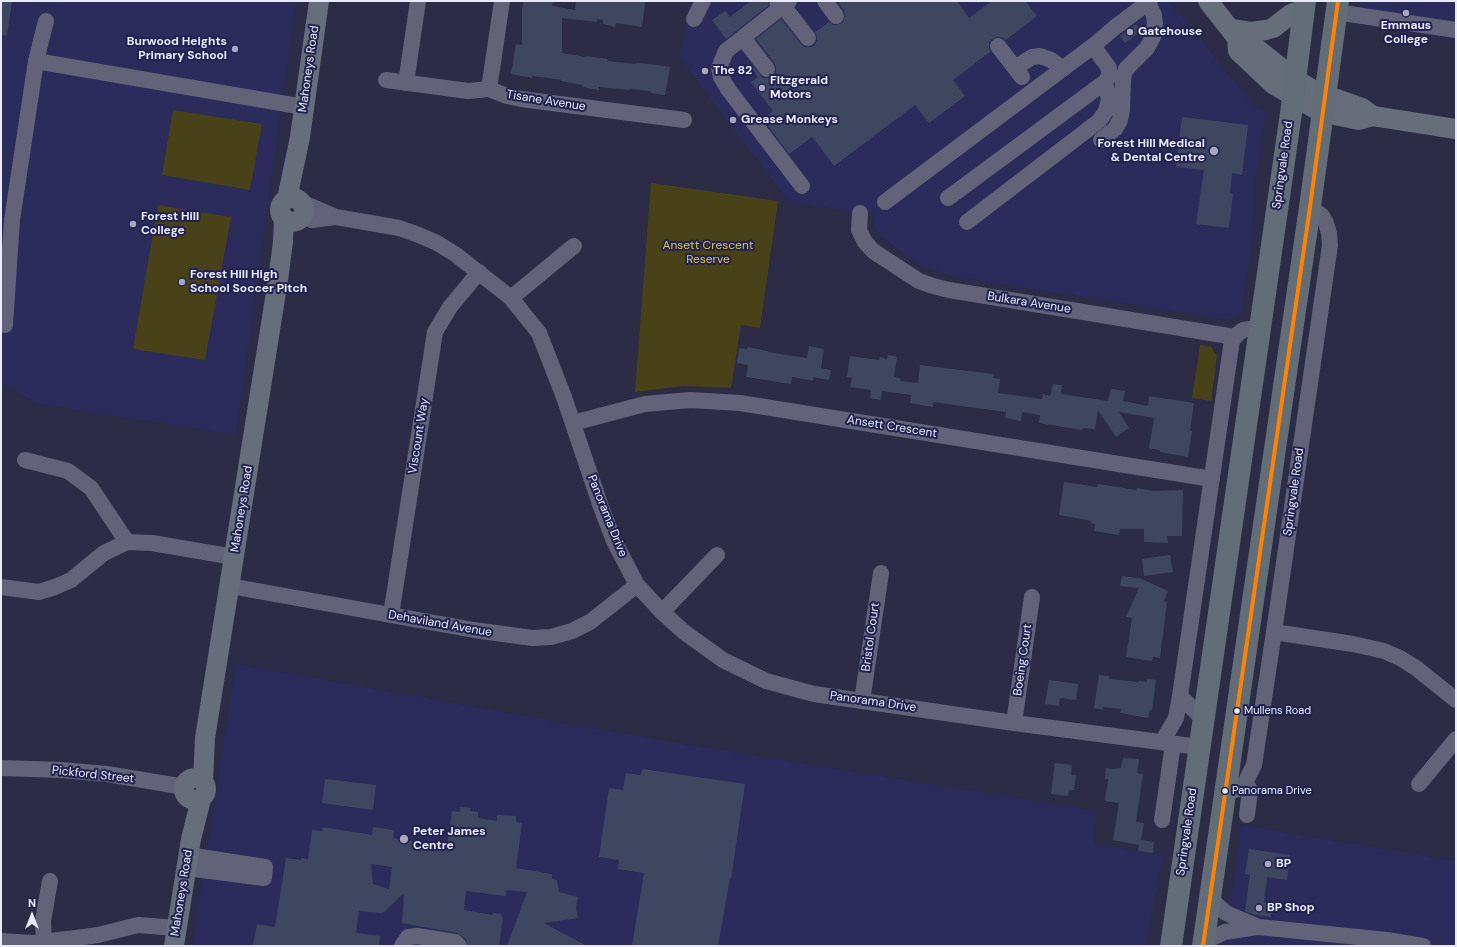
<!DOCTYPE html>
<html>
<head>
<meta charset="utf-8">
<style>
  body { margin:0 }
  #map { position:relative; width:1457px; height:947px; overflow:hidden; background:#2c2c46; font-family:"DM Sans",sans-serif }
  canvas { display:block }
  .frame { position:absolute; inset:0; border:2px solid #e9ebfd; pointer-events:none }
  .north { position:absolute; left:12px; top:895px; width:40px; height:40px; -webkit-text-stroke:3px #222250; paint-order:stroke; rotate:0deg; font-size:11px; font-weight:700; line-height:16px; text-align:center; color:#e9ebfd }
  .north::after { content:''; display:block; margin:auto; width:14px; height:18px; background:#e9ebfd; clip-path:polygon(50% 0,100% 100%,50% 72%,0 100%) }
</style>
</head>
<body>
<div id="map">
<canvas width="1457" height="947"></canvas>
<div class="frame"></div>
<div class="north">N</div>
</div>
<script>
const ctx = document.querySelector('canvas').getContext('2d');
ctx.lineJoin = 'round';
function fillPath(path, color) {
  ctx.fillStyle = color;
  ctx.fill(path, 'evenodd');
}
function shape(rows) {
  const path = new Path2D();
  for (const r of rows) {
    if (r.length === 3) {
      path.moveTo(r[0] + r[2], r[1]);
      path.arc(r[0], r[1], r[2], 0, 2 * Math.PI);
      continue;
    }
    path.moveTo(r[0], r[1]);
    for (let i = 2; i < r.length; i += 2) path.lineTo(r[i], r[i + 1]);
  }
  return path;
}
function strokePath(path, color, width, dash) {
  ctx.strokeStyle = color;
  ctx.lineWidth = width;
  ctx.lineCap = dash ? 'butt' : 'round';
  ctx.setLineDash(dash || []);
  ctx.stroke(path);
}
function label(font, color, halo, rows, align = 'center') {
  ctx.font = font + ' "DM Sans",sans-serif';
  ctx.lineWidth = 4;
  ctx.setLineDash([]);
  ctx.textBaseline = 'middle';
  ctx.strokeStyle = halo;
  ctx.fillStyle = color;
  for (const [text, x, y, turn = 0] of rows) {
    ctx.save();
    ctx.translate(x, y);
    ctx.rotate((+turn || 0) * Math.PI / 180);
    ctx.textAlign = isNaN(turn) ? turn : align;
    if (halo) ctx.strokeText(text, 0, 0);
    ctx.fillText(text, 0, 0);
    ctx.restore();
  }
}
fillPath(shape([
  [1,1,296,1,236,435,38,404,1,383],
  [692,1,1169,1,1253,104,1266,112,1255,181,1252,241,1241,314,1229,320,952,276,933,270,919,264,881,237,876,232,873,222,874,215,789,202,679,57],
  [1358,1,1456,1,1456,40,1355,24],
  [236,664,677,743,1097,811,1093,844,1163,855,1146,946,192,946],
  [1241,825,1456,861,1456,946,1225,946]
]), '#2b2b5c');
fillPath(shape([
  [173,110,262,124,250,190,162,175],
  [651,183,778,201,760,328,741,325,731,388,683,386,635,392],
  [158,205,231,217,205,360,133,349],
  [1200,345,1211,347,1217,356,1211,401,1192,398]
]), '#494219');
fillPath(shape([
  [1,1,12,1,7,36,1,35],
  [524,1,553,1,552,6,575,10,576,1,645,2,642,27,616,23,615,27,603,24,603,20,597,19,597,22,562,18,562,53,586,57,586,56,608,59,607,61,636,64,636,63,650,64,670,67,665,95,651,93,651,91,630,89,629,90,599,87,599,90,582,87,582,85,561,81,562,80,532,76,532,78,511,74,516,44,522,45,522,9],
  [751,1,768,1,769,5,726,39,712,20,725,11,730,17],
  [837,1,957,1,969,18,992,1,1025,1,1037,16,1006,40,1002,37,997,37,992,39,989,42,989,47,990,52,953,80,965,96,929,123,915,105,834,166,812,137,789,154,763,119,773,111,751,82,758,77,750,65,751,64,763,78,768,78,772,77,776,72,776,67,775,64,756,39,781,19,801,44,805,47,809,47,814,46,817,41,817,36,815,32,829,22,833,25,837,25,842,23,844,20,845,15,844,10],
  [1136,24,1141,31,1125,43,1120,36],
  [1182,117,1248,125,1242,175,1232,173,1230,193,1233,194,1229,228,1196,224,1204,170,1176,167],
  [809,346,824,349,821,368,831,370,829,380,813,377,813,381,792,377,791,384,746,377,748,365,737,363,739,348,747,349,748,347,768,351,768,352,807,358],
  [888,355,897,357,894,377,900,378,900,381,918,383,920,365,994,374,993,378,1000,379,998,393,1042,399,1043,394,1050,396,1053,384,1062,385,1061,394,1108,401,1111,389,1125,391,1123,401,1148,406,1149,396,1194,403,1190,431,1192,431,1188,457,1160,452,1160,450,1149,448,1154,418,1119,412,1129,428,1116,437,1098,410,1095,429,1083,428,1082,430,1039,423,1040,415,1022,412,1021,421,1005,418,1006,412,933,402,933,407,910,403,911,395,882,391,881,400,870,398,871,390,850,387,852,378,847,377,850,356,879,360,880,357,887,359],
  [1064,482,1097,487,1098,484,1137,490,1137,488,1154,491,1183,490,1182,536,1167,536,1168,543,1144,542,1144,529,1120,529,1119,535,1094,531,1095,524,1091,523,1092,521,1059,515],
  [1170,555,1173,572,1144,576,1142,559],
  [1122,576,1139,578,1168,591,1164,601,1167,602,1160,658,1153,657,1152,661,1126,657,1132,618,1126,617,1139,588,1120,586],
  [1099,675,1109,676,1109,679,1139,682,1139,681,1147,682,1147,679,1156,680,1152,710,1150,710,1148,718,1120,713,1121,709,1103,707,1103,710,1094,708],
  [1049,680,1078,684,1076,700,1060,698,1059,706,1045,704],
  [1123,758,1139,759,1137,773,1143,774,1136,822,1144,823,1141,840,1154,842,1153,853,1138,851,1139,845,1113,840,1119,803,1105,801,1108,779,1105,779,1106,768,1113,769,1121,768],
  [1055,763,1072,765,1071,775,1076,775,1074,790,1069,790,1068,796,1051,794],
  [642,769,745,784,731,879,730,878,718,946,632,946,644,873,618,869,619,860,599,857,609,788,623,790,626,773,641,775],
  [325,779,376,785,373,810,322,803],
  [460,807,471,808,470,811,478,812,478,818,497,821,497,815,516,816,516,822,522,823,516,868,552,874,552,879,557,880,559,892,578,897,576,908,578,918,544,923,587,946,507,946,527,892,506,890,506,896,466,891,464,910,492,915,493,913,502,914,501,917,503,917,499,946,468,946,466,939,457,933,402,923,404,893,384,912,381,913,359,911,356,933,380,936,379,946,253,946,257,924,275,927,286,858,301,860,301,858,308,859,312,830,322,831,323,827,372,835,373,827,394,830,393,838,447,846,452,811,460,812],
  [371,864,392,867,389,889,373,884],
  [1249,849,1290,855,1287,880,1267,877,1264,902,1272,903,1271,917,1255,915,1245,911,1250,875,1245,874]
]), '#3f4760');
strokePath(shape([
  [777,1,783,6,808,38],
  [789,1,726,51,719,68,721,77,728,89,802,186],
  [825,1,836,16],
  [1336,12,1456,30],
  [694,19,703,1],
  [743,38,767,69],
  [998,46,1022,77],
  [36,61,304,107],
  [1015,68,1032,57,1040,56,1051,60,1063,69],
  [386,80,468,91,489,89,507,96,521,99,684,120],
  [406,83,418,1],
  [489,89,502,1],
  [1101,140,1115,129,1120,120,1122,110,1123,78,1126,69,1147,48,1153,37,1155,24,1154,15,1148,3],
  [948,198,1105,82,1109,76,1109,68,1093,46],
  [885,202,1093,46,1114,28,1150,1],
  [303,204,313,207,336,217],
  [860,213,859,230,865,242,873,251,919,281,933,286,949,290,1235,337],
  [301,217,312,220,336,217,359,221,399,228,419,235,437,243,455,254,511,298,539,333,564,397,601,507,614,541,637,585,662,612,684,632,723,660,766,681,814,694,1014,723,1199,747],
  [967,222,1099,121,1106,111,1109,99,1105,82],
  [511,298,574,246],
  [5,325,12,220,36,61,46,21],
  [573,423,645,404,690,400,740,403,1212,479],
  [25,460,68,471,91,488,127,542],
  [230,586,474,630,532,638,551,637,572,631,590,622,637,585],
  [1,587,39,592,55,587,71,580,104,553,127,542,152,543,234,557],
  [662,612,717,555],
  [391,615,435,332,450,307,479,272],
  [1274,632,1353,644,1384,651,1400,658,1416,668,1456,700],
  [1180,696,1203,719],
  [862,701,881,573],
  [1014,723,1032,597],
  [1162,742,1176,718,1180,696,1232,340,1238,334,1243,330,1248,329,1259,329],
  [1,768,61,770,107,774,185,787],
  [1245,783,1250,790,1247,815],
  [1419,784,1456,739],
  [1225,793,1238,789,1245,783,1254,765,1274,632,1330,245,1329,233,1326,223,1322,216,1310,207],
  [1162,820,1173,744],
  [186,868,264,878,265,867,188,855],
  [1210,897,1217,905,1226,913,1259,927,1387,940,1423,946],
  [1,941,33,943,76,938,98,935,138,925,177,928],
  [44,941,43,921,50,881],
  [1203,942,1225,932,1257,927],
  [402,946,408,937,417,936,455,942,459,946]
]), '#626378', 16);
strokePath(shape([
  [1208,1,1237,38,1250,43,1295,79,1317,92,1362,108,1373,116],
  [1232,29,1251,32,1266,30,1273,28,1291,14,1304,9],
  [1237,38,1238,51,1273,84,1314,108,1334,115,1359,120,1373,116,1456,129],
  [292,210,12],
  [287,199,300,137,319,1],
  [195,789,11],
  [203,781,205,738,278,280,283,242,284,218],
  [174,946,191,839,201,799]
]), '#666d7b', 20);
strokePath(shape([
  [1171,946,1291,113,1305,1],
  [1203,946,1310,207,1338,1]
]), '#626d77', 22);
strokePath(shape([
  [1203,946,1310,207,1338,1]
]), '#ff8200', 4);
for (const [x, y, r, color] of [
  [1406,13,4,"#a7a8bd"],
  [1130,32,4,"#a7a8bd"],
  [235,49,4,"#a7a8bd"],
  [705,71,4,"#a7a8bd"],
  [762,88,4,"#a7a8bd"],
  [733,120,4,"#a7a8bd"],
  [1214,151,5,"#a7a8bd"],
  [133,224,4,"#a7a8bd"],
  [182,282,4,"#a7a8bd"],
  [1237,711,3.5,"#e9ebfd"],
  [1225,791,3.5,"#e9ebfd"],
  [404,839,5,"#a7a8bd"],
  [1268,864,4,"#a7a8bd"],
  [1259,908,4,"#a7a8bd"]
]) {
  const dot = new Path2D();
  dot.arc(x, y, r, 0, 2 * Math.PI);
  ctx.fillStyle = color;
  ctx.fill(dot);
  strokePath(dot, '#222250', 1.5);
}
label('11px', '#e9ebfd', '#222250', [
  ["Mullens Road",1244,711],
  ["Panorama Drive",1232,791]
], 'left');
label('bold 12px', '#e9ebfd', '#222250', [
  ["Emmaus",1406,26,"center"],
  ["College",1406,40,"center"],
  ["Gatehouse",1138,32],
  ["Burwood Heights",227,42,"right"],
  ["Primary School",227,56,"right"],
  ["The 82",713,71],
  ["Fitzgerald",770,81],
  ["Motors",770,95],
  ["Grease Monkeys",741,120],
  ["Forest Hill Medical",1205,144,"right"],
  ["& Dental Centre",1205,158,"right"],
  ["Forest Hill",141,217],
  ["College",141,231],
  ["Forest Hill High",190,275],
  ["School Soccer Pitch",190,289],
  ["Peter James",413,832],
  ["Centre",413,846],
  ["BP",1276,864],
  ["BP Shop",1267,908]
], 'left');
label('12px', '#e9ebfd', '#222250', [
  ["Mahoneys Road",309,69,-82],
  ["Tisane Avenue",546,101,9],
  ["Springvale Road",1283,165,-82],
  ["Bulkara Avenue",1029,303,9],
  ["Ansett Crescent",892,427,9],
  ["Viscount Way",419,436,-81],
  ["Springvale Road",1294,492,-82],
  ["Mahoneys Road",242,509,-81],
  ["Panorama Drive",607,516,68],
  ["Dehaviland Avenue",440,624,10],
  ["Bristol Court",871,637,-82],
  ["Boeing Court",1023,660,-82],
  ["Panorama Drive",873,702,8],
  ["Pickford Street",93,775,6],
  ["Springvale Road",1187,832,-82],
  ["Mahoneys Road",182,893,-81]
]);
label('12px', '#dec844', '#222250', [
  ["Ansett Crescent",708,246],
  ["Reserve",708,260]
]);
</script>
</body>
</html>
